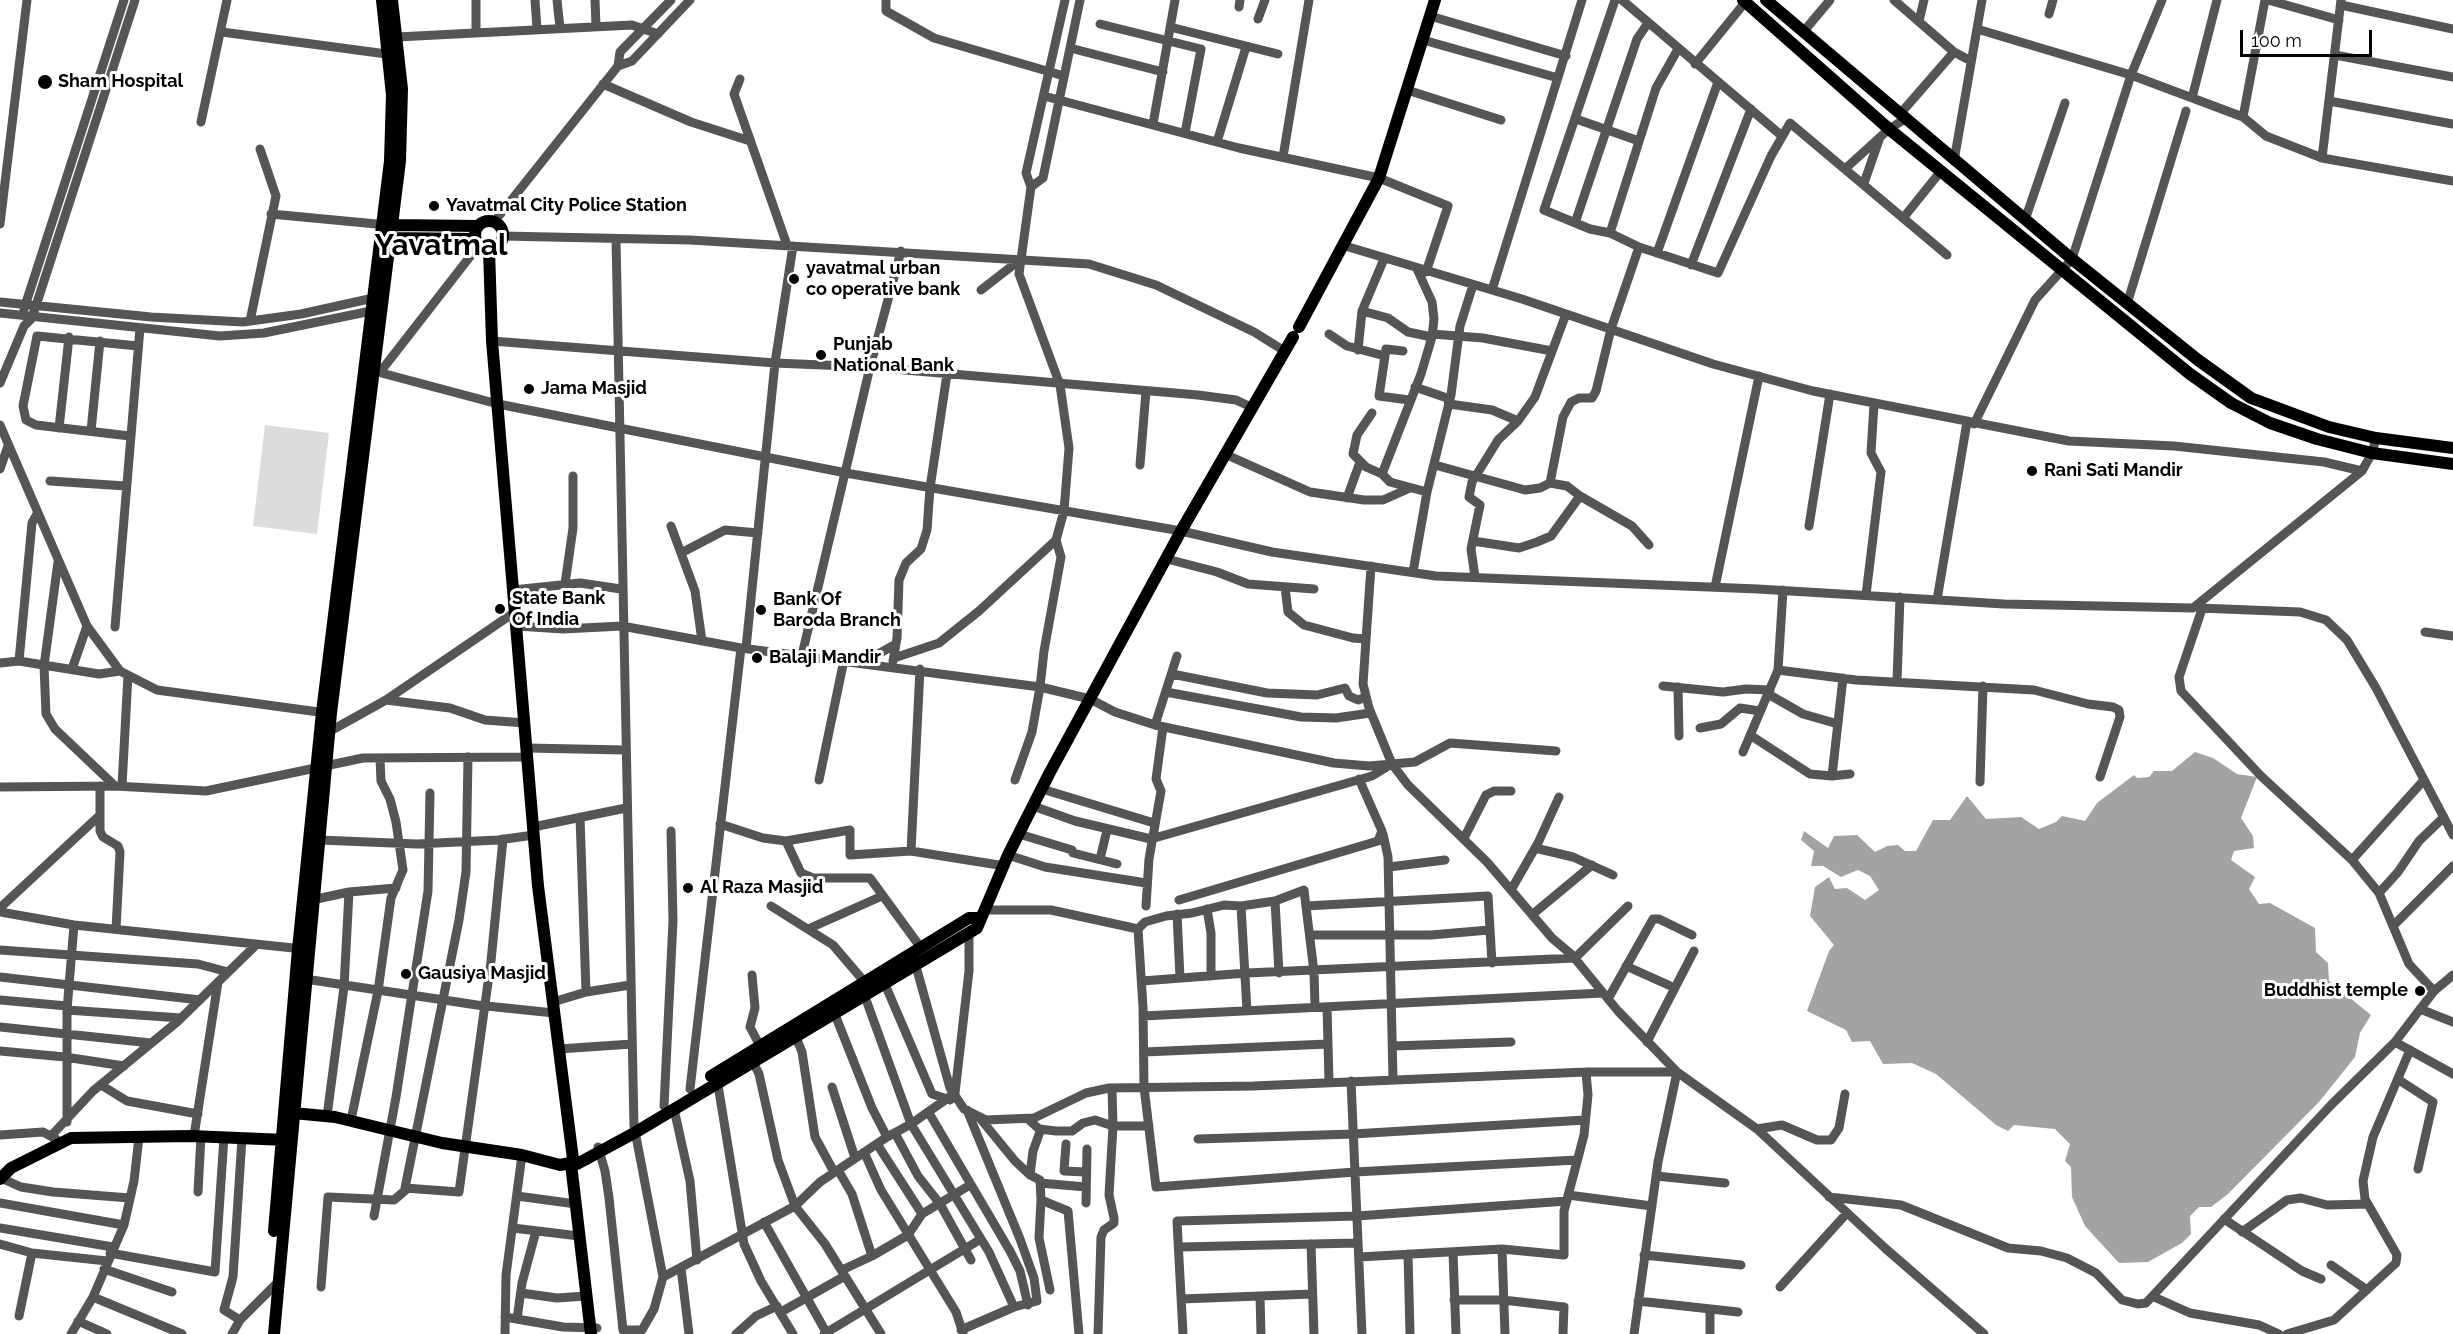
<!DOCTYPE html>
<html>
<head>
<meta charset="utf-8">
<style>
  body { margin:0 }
  #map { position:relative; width:2453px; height:1334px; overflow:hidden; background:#fff; font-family:Raleway,sans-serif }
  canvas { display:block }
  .scale { position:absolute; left:2240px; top:30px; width:132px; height:27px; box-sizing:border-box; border:3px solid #000; border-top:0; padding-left:8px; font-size:18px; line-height:21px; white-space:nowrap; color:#000; -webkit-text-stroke:4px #fff; paint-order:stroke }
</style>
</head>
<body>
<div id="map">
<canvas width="2453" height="1334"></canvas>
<div class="scale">100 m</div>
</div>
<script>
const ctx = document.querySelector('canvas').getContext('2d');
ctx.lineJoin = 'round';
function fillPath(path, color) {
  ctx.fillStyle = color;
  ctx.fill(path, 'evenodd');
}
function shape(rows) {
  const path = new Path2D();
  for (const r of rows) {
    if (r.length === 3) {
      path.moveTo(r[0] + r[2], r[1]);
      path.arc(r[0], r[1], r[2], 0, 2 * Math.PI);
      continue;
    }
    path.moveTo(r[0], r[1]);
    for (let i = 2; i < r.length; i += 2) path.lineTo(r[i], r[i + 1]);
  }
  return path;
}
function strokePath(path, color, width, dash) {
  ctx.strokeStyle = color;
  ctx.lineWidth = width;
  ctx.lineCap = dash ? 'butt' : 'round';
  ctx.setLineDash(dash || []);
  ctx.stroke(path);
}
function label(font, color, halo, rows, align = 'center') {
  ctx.font = font + ' Raleway,sans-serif';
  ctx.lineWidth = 6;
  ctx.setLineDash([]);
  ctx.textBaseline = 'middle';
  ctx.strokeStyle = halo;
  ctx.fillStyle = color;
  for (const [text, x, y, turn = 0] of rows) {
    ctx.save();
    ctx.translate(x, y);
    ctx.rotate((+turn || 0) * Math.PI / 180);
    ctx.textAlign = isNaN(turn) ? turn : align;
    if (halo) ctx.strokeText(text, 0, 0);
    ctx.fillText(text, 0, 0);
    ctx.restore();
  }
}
fillPath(shape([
  [265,425,329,433,317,534,253,526]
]), '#dcdcdc');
fillPath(shape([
  [2195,752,2213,758,2237,774,2257,777,2241,818,2253,836,2254,848,2234,851,2231,860,2255,877,2249,889,2259,904,2270,903,2315,928,2316,952,2328,963,2329,981,2371,1015,2360,1033,2355,1057,2319,1102,2228,1194,2211,1207,2199,1207,2190,1216,2191,1234,2182,1243,2148,1262,2119,1263,2085,1226,2072,1197,2071,1167,2065,1161,2070,1144,2055,1129,2014,1125,2008,1131,1996,1125,1936,1074,1912,1063,1883,1064,1870,1041,1852,1042,1846,1030,1807,1011,1829,951,1834,945,1810,916,1815,887,1829,877,1835,889,1847,888,1865,900,1879,890,1870,876,1858,870,1841,877,1823,866,1811,866,1814,851,1801,840,1804,831,1828,848,1834,836,1857,835,1875,852,1887,846,1898,845,1905,851,1916,851,1933,820,1950,820,1967,796,1986,819,2021,817,2039,829,2056,822,2062,816,2085,821,2097,803,2134,775,2137,778,2149,777,2154,771,2172,771]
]), '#a3a3a3');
strokePath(shape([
  [476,0,476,32],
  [535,0,537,29],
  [557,0,560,28],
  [595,0,596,26],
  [886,0,886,11,934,38,1064,76],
  [1615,0,1544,210,1590,229,1610,233,1639,247,1718,273,1771,156,1790,123,1947,255],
  [1622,0,1782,136],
  [1894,0,1954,52,1971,61],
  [2268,0,2339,20],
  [2341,5,2453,29],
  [1239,7,1240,0],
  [2049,14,2053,0],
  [1430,16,1566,56],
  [1258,19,1265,0],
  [1919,21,1924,0],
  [1100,24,1201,49,1185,133],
  [1170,27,1278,54],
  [1977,29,2131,75,2243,117,2266,136,2322,158,2453,181],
  [1804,31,1830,0],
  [222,32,394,55],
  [397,37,632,25,658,34],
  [1423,40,1558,78],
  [1070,48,1163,72],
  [2335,55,2453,77],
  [1695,64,1747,0],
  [618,66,620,52,671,0],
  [740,79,734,94,787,245],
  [603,84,691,122,750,141],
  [1407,90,1501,120],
  [1044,96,1239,148,1379,178,1448,206,1426,272],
  [2192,98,2217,0],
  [2329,101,2453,124],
  [1900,114,1954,52],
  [2243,117,2265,0],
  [1576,119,1639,141],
  [201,122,227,0],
  [1153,124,1175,0],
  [1217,142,1246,47],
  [1283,157,1309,0],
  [2322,158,2341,0],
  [1954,161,1982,0],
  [1846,168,1889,129,1905,119],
  [1864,183,1879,140],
  [1031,187,1043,178,1080,0],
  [271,214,387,225],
  [1904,217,1941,171],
  [2025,220,2065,103],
  [494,222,618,66,632,61,690,0],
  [1575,223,1637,39,1648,23],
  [0,224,27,0],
  [1610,233,1656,88,1678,49],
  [503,236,690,240,1089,264,1156,285,1254,332,1283,350],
  [616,239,634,1126,663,1277],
  [1342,245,1522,299,1713,364,1813,391,2069,441,2174,446,2324,462,2362,471],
  [1657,253,1718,82],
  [1691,265,1751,109],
  [981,290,1021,259],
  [1492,290,1582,0],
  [0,302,151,317,243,322,301,314,378,297],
  [2127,304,2186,111],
  [24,309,124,0],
  [1362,311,1388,318,1408,332,1432,337],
  [0,313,220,336,264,333,376,310],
  [250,321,276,196,260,149],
  [1329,334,1347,346,1385,356],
  [1432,334,1483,338,1552,351],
  [492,341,775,363,870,367,1198,395,1236,400,1251,407],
  [1358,350,1362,311,1384,259],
  [1403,351,1386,349,1379,396,1409,400],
  [374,371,498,404,846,473,1181,531,1272,552,1436,576,1758,589,2004,604,2193,608,2362,471,2372,453,2376,438],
  [381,371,479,245],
  [0,383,24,326,32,318,135,0],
  [1415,387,1447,398,1449,404,1492,410,1518,421],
  [1372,413,1357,435,1353,454,1366,467,1382,474,1390,482,1427,492],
  [1974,424,2035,300,2072,259,2131,75,2162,0],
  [0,425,87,626,120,671,157,690,326,713],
  [59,428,69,337],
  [91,431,100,341],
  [130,436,36,425,26,420,23,406,37,336,138,346],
  [1227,455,1310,492,1364,500,1383,500,1410,488],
  [1140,465,1146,391],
  [1435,465,1525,490,1540,488,1550,483,1563,417,1571,402,1579,398,1592,398,1596,391,1611,329,1639,247],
  [0,469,8,446],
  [1382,474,1421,374,1432,337,1434,319,1432,302,1417,269],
  [50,481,126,486],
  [1550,483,1567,486,1580,496],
  [1347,498,1360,462],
  [671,526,695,591,702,641],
  [1809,526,1830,394],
  [1473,541,1519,548,1537,542,1551,536,1580,496,1632,526,1649,545],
  [681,553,725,530,758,533],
  [1167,559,1217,572,1248,584,1314,589],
  [58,562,44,666,46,714,55,729,115,786],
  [1371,566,1363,684,1369,708,1392,764,1408,785,1487,862,1552,938,1572,955,1618,1011,1677,1072,1757,1129,1886,1249,1984,1334],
  [1413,572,1427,492,1451,395,1460,326,1473,285],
  [1475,577,1471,549,1480,505,1469,497,1472,482,1498,440,1518,421,1535,397,1566,314],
  [565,584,573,528,573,476],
  [1285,587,1288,612,1304,625,1353,638,1366,639],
  [1715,587,1759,376],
  [513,590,580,583,621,589],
  [1866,595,1881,472,1871,453,1874,404],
  [1937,600,1967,422],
  [2199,608,2300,612,2326,620,2347,640,2376,688,2453,835],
  [2202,609,2179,677,2181,691,2261,776,2352,860,2379,893,2409,964,2434,991],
  [517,626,563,629,622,626,741,648,1040,687,1090,699,1115,712,1155,725,1334,763,1369,766,1415,762,1450,743,1556,751],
  [115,627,140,328],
  [2425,632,2453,636],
  [746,648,775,363,793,246],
  [802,655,870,367,901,251],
  [894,658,939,643,979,611,1056,540,1064,511,1069,448,1060,385,1019,274,1031,187,1026,173,1065,0],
  [19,661,32,523,37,514],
  [893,661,897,638,899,580,906,563,921,549,927,530,930,488,947,374],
  [864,662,896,644],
  [0,663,19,661,99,674,120,671],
  [72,669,87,626],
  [1778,670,1856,680,2034,690,2088,704,2113,707,2119,710,2120,717,2100,777],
  [1172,674,1267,693,1317,695,1345,688,1349,696,1358,700,1366,697],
  [1897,681,1900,597],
  [1663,686,1723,692,1746,689,1770,690],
  [1678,687,1679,736],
  [1166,692,1301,717,1336,718,1370,713],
  [1768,694,1803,714,1838,724],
  [386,700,450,708,485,720,525,723],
  [1155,725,1177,656],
  [1700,728,1721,724,1740,708,1760,711],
  [325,734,386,700,515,612],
  [1750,735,1810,774,1832,776,1850,774],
  [527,748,625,750],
  [1743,752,1778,670,1783,590],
  [468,757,466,872,459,920,405,1188,459,1192,491,961,503,839],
  [1832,776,1843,678],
  [819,780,844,660],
  [1015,780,1032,732,1040,687,1044,651,1061,557,1056,540],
  [1980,782,1983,686],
  [100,786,100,831,103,837,118,846,120,852,116,929],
  [122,786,128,675],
  [0,787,115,786,206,791,363,758,528,757],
  [1042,789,1154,823],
  [1033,806,1075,821,1151,839,1372,776,1390,765],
  [580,817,586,992],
  [720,824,763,838,786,841,801,873,813,878,870,878,921,948],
  [533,827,626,808],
  [1019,834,1072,850,1073,853,1117,864],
  [1383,834,1388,857,1393,1079],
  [1464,838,1486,795,1494,791,1511,791],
  [319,840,417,844,498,840,534,835],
  [786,841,850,830,850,855,911,851,1005,866],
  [1535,848,1573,857,1613,875],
  [911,851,920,669],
  [1008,855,1045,867,1146,883],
  [1100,859,1107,830],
  [2352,860,2424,780],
  [1389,867,1445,860],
  [1511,890,1538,843,1559,797],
  [2379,893,2398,872,2419,841,2444,817],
  [312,900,349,892,396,888],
  [1179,900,1378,841,1382,831,1359,779],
  [1275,901,1279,973],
  [771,906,833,945,868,986],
  [1146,906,1149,859,1161,791,1156,779,1163,727],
  [1241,906,1247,1011],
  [1306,906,1488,896,1492,963],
  [0,908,100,815],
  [1207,909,1211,933,1211,976],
  [986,910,1051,910,1138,929,1143,1007,1144,1087,1156,1187,1355,1172,1577,1160],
  [0,912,74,925,303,949],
  [1177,914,1180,978],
  [1533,914,1592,865],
  [2393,926,2453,866],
  [808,929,882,896],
  [1138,929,1145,922,1166,916,1192,913,1224,905,1241,906,1275,901,1304,890,1314,972,1315,1007],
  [1310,935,1431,935,1489,930],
  [0,950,198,964,228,972],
  [915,963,950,1088,964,1109,986,1120,1034,1118,1086,1093,1109,1088,1253,1086,1586,1072,1677,1072],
  [1626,966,1675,988],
  [752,975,755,1008,750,1027,760,1046],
  [0,977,200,1000],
  [305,979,477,1005,554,1013],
  [1142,981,1247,973,1575,958,1628,906],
  [884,982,932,1094,950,1100],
  [864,994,911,1124,989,1252,1014,1307],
  [1608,999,1653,919,1659,919,1692,935],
  [0,1000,67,1006],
  [553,1002,586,992,630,985],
  [1327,1007,1329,1081],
  [2420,1009,2453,1022],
  [67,1010,181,1018],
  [834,1012,872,1108,887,1137],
  [1143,1016,1603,993],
  [0,1027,151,1043],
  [795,1035,802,1052,815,1137,834,1172],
  [1647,1042,1694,951],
  [2395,1042,2453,1074],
  [1393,1046,1511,1042],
  [559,1049,632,1044],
  [0,1051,65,1057,124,1066],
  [1144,1052,1328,1044],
  [751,1058,759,1074,778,1160,795,1206,825,1244,881,1334],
  [717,1079,744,1244,761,1281,793,1334],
  [2399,1080,2433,1102,2418,1169],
  [1351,1081,1362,1334],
  [101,1085,127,1101,198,1114],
  [832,1087,855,1158],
  [690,1089,741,648],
  [664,1106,673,921,671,831],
  [674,1109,690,1181,697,1260],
  [929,1113,1010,1251,1020,1271,1028,1305],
  [327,1116,344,987,349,892],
  [979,1117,1015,1161,1030,1175,1040,1180,1041,1200,1068,1211,1079,1334],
  [1028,1119,1039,1129,1056,1131,1072,1131,1083,1123,1095,1120,1113,1126,1112,1088],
  [351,1120,378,991,391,898,403,870,396,822,390,799,381,781,380,758],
  [67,1122,67,1010,74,925],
  [1757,1129,1782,1125,1817,1140,1831,1140,1839,1128,1845,1094],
  [895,1133,918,1176,940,1204,971,1260],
  [0,1135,43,1132,56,1139],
  [51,1136,93,1091,177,1022,256,945],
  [194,1136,218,982],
  [1198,1139,1353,1134,1585,1120],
  [877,1144,922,1214],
  [1066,1144,1064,1171,1085,1172],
  [598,1147,605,1171,609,1198,623,1330,642,1330,654,1309,663,1277,795,1206,820,1182,887,1137,911,1124,955,1093,969,971,969,933],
  [864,1152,881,1190,956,1312,963,1333],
  [838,1170,852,1194,872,1256],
  [1030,1175,1033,1151,1041,1129],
  [1656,1176,1725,1183],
  [1,1178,21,1187,53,1192,130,1198],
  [1040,1183,1086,1187],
  [198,1192,201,1136],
  [1568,1195,1652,1206],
  [517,1196,576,1204],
  [1829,1197,1901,1205,2008,1248,2041,1251,2067,1258,2096,1273,2122,1300,2138,1304,2146,1303,2331,1105,2395,1042,2434,991,2453,975],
  [1041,1200,1039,1238,1050,1290],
  [0,1203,124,1225],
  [1086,1203,1087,1149],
  [374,1216,396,1097,428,891,430,793],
  [2224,1219,2302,1271,2321,1279],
  [764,1222,826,1332],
  [0,1228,113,1247],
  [513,1228,579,1236],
  [2242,1232,2287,1200,2301,1198,2327,1205,2368,1204],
  [0,1244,32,1253,107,1261],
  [1311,1244,1314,1334],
  [1180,1247,1358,1243],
  [1502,1249,1505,1334],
  [1453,1252,1456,1334],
  [110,1253,215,1272,224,1137],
  [1408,1254,1410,1334],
  [1644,1255,1741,1265],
  [1359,1257,1502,1249,1564,1255,1564,1211,1584,1135,1588,1095,1586,1072],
  [2331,1265,2367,1290],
  [681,1268,689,1334],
  [104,1269,172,1292],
  [842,1270,872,1256,908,1235,922,1214,970,1185],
  [321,1287,328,1197,394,1200,408,1188],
  [1780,1287,1847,1213],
  [521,1293,557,1298,586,1296],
  [1260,1296,1261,1334],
  [93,1297,182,1334],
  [2154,1297,2190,1313,2259,1325,2279,1334],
  [1181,1299,1312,1294],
  [1454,1300,1503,1300,1564,1307,1563,1334],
  [1638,1301,1738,1312],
  [1710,1309,1710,1334],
  [781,1312,845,1276],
  [19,1316,32,1253],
  [505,1317,563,1327,597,1328],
  [517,1319,522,1283,536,1231],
  [240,1320,224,1310,233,1277,242,1138],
  [78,1321,107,1334],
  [961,1330,1014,1307,1037,1301,1034,1278,1020,1239,967,1110],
  [71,1334,93,1297,124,1225,134,1181,139,1137],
  [232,1334,240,1320,278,1282],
  [505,1334,506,1275,522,1155],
  [736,1334,756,1316,777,1306],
  [824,1334,981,1239],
  [1098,1334,1101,1237,1104,1230,1114,1223,1114,1218,1109,1195,1113,1126,1149,1126],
  [1183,1334,1177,1221,1357,1216,1567,1201],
  [1634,1334,1658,1162,1677,1072],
  [2287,1334,2334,1320,2396,1263,2397,1255,2365,1199,2363,1181,2373,1137,2410,1050]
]), '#555', 9);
strokePath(shape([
  [1743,0,1889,129,2190,374,2231,403,2270,423,2317,439,2372,453,2453,464],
  [1766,0,2072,259,2198,360,2251,398,2329,427,2376,438,2453,448],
  [489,235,14],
  [392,225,478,226],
  [390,238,475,239],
  [489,250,492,341,538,886,573,1159],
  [1299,327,1379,178,1435,0],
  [711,1076,969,918,980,918],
  [293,1113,335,1117,442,1143,522,1155,560,1165,570,1163],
  [571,1164,591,1334],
  [577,1164,636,1132,977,928,1008,855,1049,774,1181,531,1293,337],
  [0,1179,11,1168,71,1138,191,1136,286,1140],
  [274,1231,298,949,322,712,390,161,392,95,382,0],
  [274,1334,331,713,400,161,402,89,392,0]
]), '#000', 12);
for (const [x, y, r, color] of [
  [45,82,8,"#000"],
  [434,206,6,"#000"],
  [794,279,6,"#000"],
  [821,355,6,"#000"],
  [529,389,6,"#000"],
  [2032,471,6,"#000"],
  [500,609,6,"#000"],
  [761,610,6,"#000"],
  [757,658,6,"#000"],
  [688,888,6,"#000"],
  [406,974,6,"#000"],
  [2420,991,6,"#000"]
]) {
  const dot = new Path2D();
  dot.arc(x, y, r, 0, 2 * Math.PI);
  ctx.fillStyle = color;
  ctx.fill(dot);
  strokePath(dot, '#fff', 2);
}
label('bold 18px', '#000', '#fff', [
  ["Sham Hospital",58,82],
  ["Yavatmal City Police Station",446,206],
  ["yavatmal urban",806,269],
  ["co operative bank",806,290],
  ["Punjab",833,345],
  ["National Bank",833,366],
  ["Jama Masjid",541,389],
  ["Rani Sati Mandir",2044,471],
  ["State Bank",512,599],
  ["Of India",512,620],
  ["Bank Of",773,600],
  ["Baroda Branch",773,621],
  ["Balaji Mandir",769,658],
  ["Al Raza Masjid",700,888],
  ["Gausiya Masjid",418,974],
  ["Buddhist temple",2408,991,"right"]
], 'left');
label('bold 30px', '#000', '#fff', [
  ["Yavatmal",441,246]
]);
</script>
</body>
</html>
